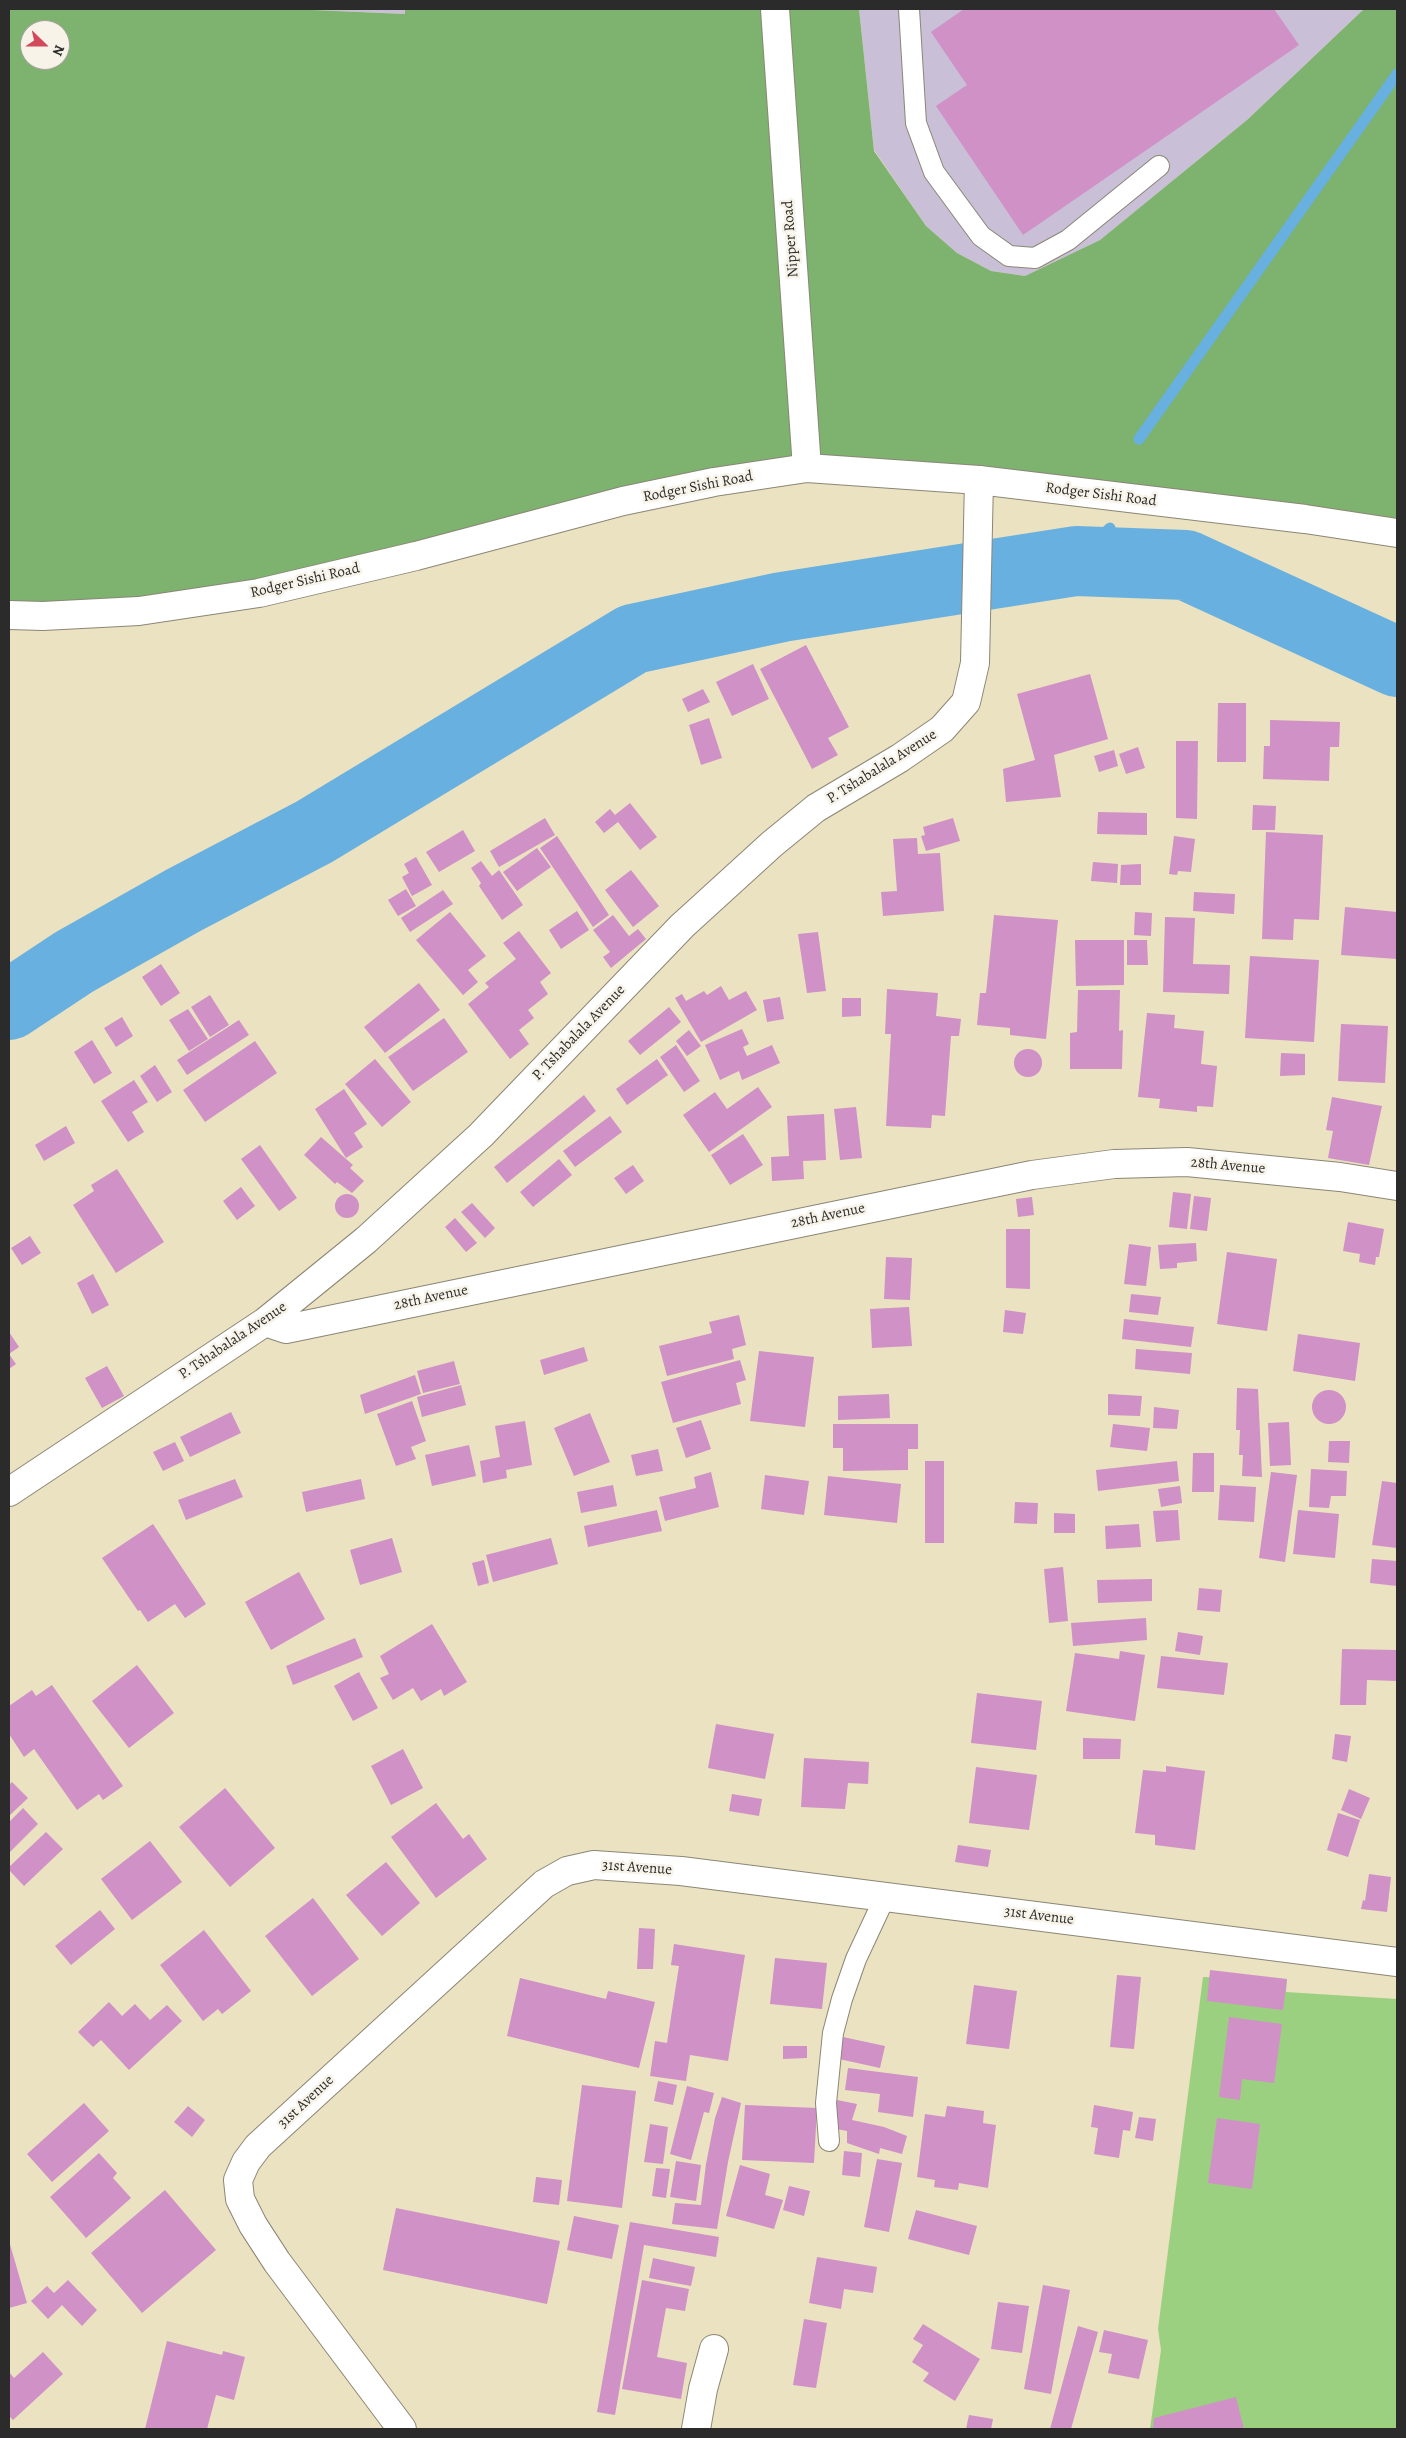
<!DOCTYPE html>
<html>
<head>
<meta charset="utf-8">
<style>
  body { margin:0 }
  #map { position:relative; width:1406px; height:2438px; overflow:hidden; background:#ebe2c1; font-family:Alegreya,serif }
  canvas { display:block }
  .frame { position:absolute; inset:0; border:10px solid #2b2b2b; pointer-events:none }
  .north { position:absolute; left:20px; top:20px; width:50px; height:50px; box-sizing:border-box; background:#f7f3e8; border:1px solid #a5a39c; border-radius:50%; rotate:112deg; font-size:14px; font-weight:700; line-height:20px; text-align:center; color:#2b2b2b }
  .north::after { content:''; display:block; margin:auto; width:18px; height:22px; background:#d1495b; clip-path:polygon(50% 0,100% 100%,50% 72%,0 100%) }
</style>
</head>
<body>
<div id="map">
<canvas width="1406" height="2438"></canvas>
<div class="frame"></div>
<div class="north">N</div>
</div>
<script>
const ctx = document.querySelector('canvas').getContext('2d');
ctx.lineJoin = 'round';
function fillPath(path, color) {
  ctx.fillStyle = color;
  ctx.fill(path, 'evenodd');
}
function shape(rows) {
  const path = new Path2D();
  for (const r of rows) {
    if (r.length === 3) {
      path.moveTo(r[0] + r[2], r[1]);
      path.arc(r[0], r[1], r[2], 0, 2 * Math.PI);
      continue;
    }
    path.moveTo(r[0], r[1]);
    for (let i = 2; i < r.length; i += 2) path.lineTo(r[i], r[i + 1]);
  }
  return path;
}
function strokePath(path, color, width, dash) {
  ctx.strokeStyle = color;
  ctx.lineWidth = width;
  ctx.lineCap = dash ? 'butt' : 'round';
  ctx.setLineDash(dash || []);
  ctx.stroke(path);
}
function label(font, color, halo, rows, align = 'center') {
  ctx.font = font + ' Alegreya,serif';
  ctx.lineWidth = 5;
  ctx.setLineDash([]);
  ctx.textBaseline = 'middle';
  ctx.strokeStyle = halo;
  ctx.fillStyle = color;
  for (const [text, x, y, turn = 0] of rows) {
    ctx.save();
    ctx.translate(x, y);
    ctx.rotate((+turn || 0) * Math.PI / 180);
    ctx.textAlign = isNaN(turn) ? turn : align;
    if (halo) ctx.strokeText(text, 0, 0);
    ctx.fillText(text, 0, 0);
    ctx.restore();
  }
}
fillPath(shape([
  [289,9,404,9,406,14],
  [859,9,1364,9,1247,120,1100,240,1025,276,991,271,957,253,926,226,874,150]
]), '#c9bfd7');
fillPath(shape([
  [1203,1977,1287,1979,1286,1992,1397,1999,1397,2429,1150,2429,1161,2350,1158,2329]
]), '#9cd081');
fillPath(shape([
  [9,9,289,9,405,14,405,9,859,9,874,151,926,226,957,253,991,271,1025,276,1100,240,1247,120,1364,9,1397,9,1397,532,813,464,260,592,9,607],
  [30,30,60,30,60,60,30,60]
]), '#7db26f');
strokePath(shape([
  [1139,439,1397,74],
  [1076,561,1110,528]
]), '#68b0df', 11);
strokePath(shape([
  [9,1005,74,962,184,900,314,832,633,639,782,607,1076,561,1186,565,1397,662]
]), '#68b0df', 70);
fillPath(shape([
  [964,9,1274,9,1299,45,1023,235,936,106,967,85,931,32],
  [806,645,849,727,828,738,838,755,812,769,760,669],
  [753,664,769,699,732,716,716,682],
  [1090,674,1108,739,1054,755,1061,797,1006,802,1003,769,1035,760,1017,694],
  [703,689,710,702,688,712,682,699],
  [1218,703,1246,703,1246,762,1217,762],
  [709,718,722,758,701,765,689,725],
  [1270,720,1340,722,1339,747,1330,747,1329,781,1263,779,1264,746,1270,746],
  [1176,741,1198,741,1197,819,1176,818],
  [1138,747,1145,768,1126,774,1119,754],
  [1114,750,1118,766,1099,772,1094,756],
  [630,803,657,837,640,850,618,822,604,833,595,822,610,809,615,815],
  [1253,805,1276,806,1275,830,1252,830],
  [1098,812,1147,813,1147,835,1097,834],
  [545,818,555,835,499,867,490,851],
  [953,818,960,841,926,851,921,836,925,835,923,827],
  [463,830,475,851,439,872,426,852],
  [1266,832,1323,835,1319,920,1294,919,1293,940,1262,939],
  [557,836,609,915,593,927,540,848],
  [1174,836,1195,839,1191,872,1178,871,1177,875,1169,874],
  [917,838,918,854,940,853,944,911,883,916,881,892,897,891,893,839],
  [537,848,551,867,517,891,503,872],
  [416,857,432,885,412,896,402,877,409,873,404,864],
  [481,861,492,876,499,870,523,905,502,920,479,886,481,883,471,868],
  [1093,862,1118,864,1117,883,1091,881],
  [1141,864,1141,885,1120,885,1121,865],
  [631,870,659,906,633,927,605,890],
  [406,889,416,906,398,916,388,900],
  [443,890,453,904,410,932,401,918],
  [1194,892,1235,894,1234,914,1193,911],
  [1345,907,1397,912,1397,959,1341,955],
  [577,911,589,930,561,949,549,930],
  [450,912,486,956,468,970,478,982,463,995,416,940],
  [1135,912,1152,913,1151,936,1134,935],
  [613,915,629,936,638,929,646,939,611,968,603,957,610,952,593,930],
  [994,915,1058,920,1046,1039,1010,1035,1010,1028,977,1025,980,993,986,993],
  [1165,917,1195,918,1193,964,1230,965,1229,994,1163,992],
  [519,931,551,973,540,982,548,994,528,1010,534,1018,519,1030,529,1044,510,1059,468,1004,489,987,485,983,516,959,503,943],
  [818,932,826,991,807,993,798,934],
  [1075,940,1124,940,1124,985,1076,986],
  [1127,940,1147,940,1148,965,1127,965],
  [1250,956,1319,960,1314,1042,1245,1038],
  [161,964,180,993,161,1006,142,977],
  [419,983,440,1010,385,1053,364,1027],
  [721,986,729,1000,746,991,757,1010,701,1042,675,998,682,994,686,1001,704,991,707,995],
  [887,989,938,993,936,1016,961,1019,959,1036,951,1036,945,1116,932,1115,931,1128,886,1126,891,1034,885,1034],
  [1078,990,1120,990,1119,1031,1123,1030,1122,1069,1070,1069,1070,1033,1077,1032],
  [210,995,229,1025,210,1037,191,1007],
  [780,997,784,1019,767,1022,763,1000],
  [842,998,861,998,861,1016,842,1017],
  [669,1007,681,1022,640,1055,628,1041],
  [188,1009,208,1039,189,1051,169,1020],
  [1147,1013,1175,1015,1174,1028,1204,1031,1201,1064,1217,1066,1213,1107,1197,1106,1197,1112,1159,1108,1160,1099,1138,1097],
  [122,1017,133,1036,116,1047,104,1028],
  [444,1018,468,1052,413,1091,388,1057],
  [239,1020,249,1035,187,1075,177,1060],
  [1341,1024,1388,1026,1385,1083,1338,1081],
  [742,1029,749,1044,743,1047,747,1056,772,1045,780,1063,742,1080,739,1071,720,1080,705,1045],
  [689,1030,701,1046,687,1056,676,1041],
  [92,1040,112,1073,94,1084,74,1052],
  [255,1041,277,1073,205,1122,183,1090],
  [676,1045,700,1081,684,1092,660,1057],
  [1028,1063,14],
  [1281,1053,1305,1054,1305,1075,1280,1076],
  [375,1059,411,1102,382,1127,345,1084],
  [657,1059,668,1075,627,1105,616,1089],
  [155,1065,172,1092,157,1102,140,1076],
  [134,1080,148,1102,132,1112,144,1132,128,1142,101,1101],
  [758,1087,772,1107,709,1152,683,1115,715,1092,727,1109],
  [344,1089,367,1124,354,1133,363,1147,346,1158,315,1109],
  [584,1095,596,1111,507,1183,494,1167],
  [1332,1097,1382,1106,1369,1165,1328,1158,1333,1131,1326,1130],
  [856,1107,862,1158,840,1160,834,1109],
  [824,1114,826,1160,803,1161,804,1179,772,1181,771,1157,789,1156,787,1116],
  [610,1116,622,1132,575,1167,563,1151],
  [66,1126,75,1143,44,1161,35,1145],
  [743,1134,763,1165,730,1185,711,1155],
  [321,1137,353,1165,350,1168,364,1181,352,1193,337,1182,335,1184,304,1155],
  [260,1145,297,1198,279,1211,241,1159],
  [559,1159,572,1175,533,1207,520,1192],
  [633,1165,644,1181,626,1194,614,1178],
  [117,1169,164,1242,116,1273,73,1205,94,1191,91,1185],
  [241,1187,255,1206,237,1220,223,1201],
  [1173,1192,1191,1194,1187,1229,1169,1227],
  [347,1206,12],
  [1194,1196,1211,1198,1207,1231,1190,1229],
  [1032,1197,1034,1215,1018,1217,1016,1199],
  [472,1203,495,1228,485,1238,461,1212],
  [455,1218,477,1243,466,1252,445,1227],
  [1348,1222,1384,1229,1379,1257,1376,1257,1375,1265,1359,1262,1360,1254,1343,1251],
  [1006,1229,1030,1229,1030,1289,1006,1288],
  [30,1236,41,1253,22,1265,11,1248],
  [1196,1243,1197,1261,1177,1263,1177,1268,1160,1269,1158,1245],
  [1129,1244,1151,1247,1146,1286,1124,1284],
  [1227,1252,1277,1259,1267,1331,1217,1324],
  [886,1257,912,1258,910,1300,884,1299],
  [93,1274,109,1305,92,1314,77,1283],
  [1131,1294,1161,1297,1158,1315,1129,1312],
  [909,1307,912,1346,872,1348,870,1309],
  [1005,1310,1026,1313,1023,1334,1003,1332],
  [739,1315,746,1345,732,1349,734,1359,667,1376,659,1346,712,1333,709,1322],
  [1124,1319,1194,1327,1191,1347,1122,1339],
  [9,1332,19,1347,9,1354,16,1364,9,1369],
  [1298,1334,1360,1343,1355,1381,1293,1371],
  [584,1347,588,1361,544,1375,540,1360],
  [1136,1349,1192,1353,1190,1374,1135,1369],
  [759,1351,814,1357,805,1427,750,1421],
  [740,1360,746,1380,736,1383,741,1404,673,1423,661,1382],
  [454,1361,460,1384,423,1393,417,1371],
  [107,1366,124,1396,102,1408,85,1378],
  [415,1375,421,1394,365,1414,360,1395],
  [461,1385,466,1405,422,1417,417,1397],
  [1237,1388,1258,1389,1262,1477,1242,1476,1243,1455,1239,1455,1240,1430,1236,1430],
  [1329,1407,17],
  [889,1394,890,1418,838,1420,838,1396],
  [1108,1394,1142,1396,1140,1416,1108,1415],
  [412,1401,426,1441,411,1447,416,1459,396,1466,377,1414],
  [1154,1407,1179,1410,1177,1429,1153,1428],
  [231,1412,241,1433,190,1457,180,1437],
  [590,1413,610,1462,574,1476,554,1428],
  [701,1420,711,1449,686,1458,676,1428],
  [525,1421,532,1465,506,1470,507,1478,483,1483,480,1461,500,1457,495,1426],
  [1289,1422,1291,1465,1270,1466,1268,1423],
  [833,1424,918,1424,918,1449,908,1449,908,1470,843,1471,843,1448,833,1448],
  [1113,1424,1150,1428,1147,1451,1110,1447],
  [1329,1441,1350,1441,1349,1463,1328,1462],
  [175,1442,184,1461,163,1471,153,1452],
  [469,1445,476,1476,432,1486,425,1455],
  [658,1449,663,1471,636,1476,631,1455],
  [1193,1453,1214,1453,1214,1492,1192,1492],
  [925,1461,944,1461,944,1543,925,1543],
  [1177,1461,1179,1481,1098,1491,1096,1470],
  [1311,1469,1347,1471,1346,1496,1331,1496,1329,1508,1309,1507],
  [711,1472,719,1507,665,1521,659,1497,696,1488,694,1477],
  [1271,1472,1297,1475,1285,1562,1259,1558],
  [765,1475,809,1481,804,1515,761,1509],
  [828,1476,901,1484,897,1523,824,1515],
  [235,1479,243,1497,186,1520,178,1500],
  [361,1479,365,1499,306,1512,302,1492],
  [1382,1481,1397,1483,1397,1548,1372,1545],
  [613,1485,617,1506,581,1513,577,1492],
  [1220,1485,1256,1487,1254,1522,1218,1520],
  [1180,1486,1182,1503,1161,1507,1158,1489],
  [1015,1502,1038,1503,1037,1524,1014,1523],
  [657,1510,662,1531,588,1547,584,1526],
  [1178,1510,1180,1540,1156,1542,1153,1511],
  [1298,1510,1339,1514,1335,1558,1293,1554],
  [1054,1513,1075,1514,1075,1533,1054,1533],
  [153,1524,206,1604,185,1618,175,1604,148,1622,140,1610,138,1611,102,1558],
  [1139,1524,1141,1547,1106,1549,1105,1526],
  [392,1538,402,1572,360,1585,350,1550],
  [551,1538,558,1564,493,1582,486,1555],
  [1372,1559,1397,1561,1397,1586,1370,1583],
  [484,1560,489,1583,478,1586,472,1563],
  [1063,1567,1068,1621,1049,1623,1044,1569],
  [299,1572,325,1619,271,1650,245,1602],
  [1152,1579,1152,1601,1098,1603,1097,1580],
  [1199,1588,1222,1590,1220,1612,1197,1610],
  [1146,1618,1147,1640,1073,1646,1071,1623],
  [432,1624,467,1682,444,1696,441,1689,421,1701,413,1688,393,1700,380,1678,389,1674,380,1656],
  [1178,1632,1203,1636,1200,1655,1175,1651],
  [355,1638,363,1657,293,1685,286,1666],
  [1342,1649,1397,1650,1397,1681,1367,1680,1366,1705,1340,1705],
  [1120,1651,1145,1655,1135,1721,1066,1711,1075,1653,1119,1659],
  [1161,1656,1228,1663,1224,1695,1157,1688],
  [137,1665,174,1713,129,1748,92,1701],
  [359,1672,378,1708,353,1721,334,1686],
  [52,1685,123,1786,103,1800,99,1794,77,1810,34,1749,24,1757,9,1734,9,1706,32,1690,36,1696],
  [977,1693,1042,1701,1036,1750,971,1743],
  [716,1724,774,1734,765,1779,708,1768],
  [1335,1734,1351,1736,1347,1762,1332,1759],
  [1083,1738,1121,1739,1120,1759,1083,1759],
  [403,1749,423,1788,391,1805,371,1766],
  [804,1758,869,1762,868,1784,848,1783,845,1809,801,1807],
  [1166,1766,1205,1771,1195,1850,1155,1845,1155,1835,1135,1833,1143,1770,1166,1772],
  [976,1767,1037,1775,1029,1830,969,1823],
  [12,1782,28,1798,9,1816,9,1785],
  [225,1788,275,1848,230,1887,179,1827],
  [1349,1789,1370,1798,1361,1819,1341,1810],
  [732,1794,762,1799,759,1816,729,1811],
  [436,1803,463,1839,469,1834,487,1859,436,1898,391,1837],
  [23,1808,38,1824,9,1853,9,1822],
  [1338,1813,1360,1820,1348,1857,1327,1850],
  [46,1832,63,1849,24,1886,9,1870,9,1867],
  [150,1841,182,1882,132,1920,101,1879],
  [958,1845,991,1850,988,1867,955,1862],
  [386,1862,420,1903,382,1936,346,1895],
  [1369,1874,1391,1877,1387,1912,1361,1909,1363,1900,1365,1901],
  [313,1898,359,1959,312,1996,265,1936],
  [100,1910,115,1929,71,1965,55,1946],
  [639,1928,655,1929,653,1969,637,1969],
  [204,1930,251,1991,222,2014,218,2009,203,2021,160,1965],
  [674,1944,745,1955,728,2061,690,2055,686,2081,650,2076,655,2041,667,2043,679,1966,671,1965],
  [775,1958,827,1963,822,2009,770,2004],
  [1210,1970,1287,1979,1283,2010,1207,2001],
  [1117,1975,1141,1977,1134,2049,1110,2047],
  [520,1978,606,1999,608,1991,655,2002,639,2068,507,2036],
  [974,1985,1017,1991,1009,2049,966,2044],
  [109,2002,122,2016,135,2004,150,2020,167,2005,182,2021,129,2070,101,2040,93,2047,78,2032],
  [1229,2017,1282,2024,1274,2083,1242,2079,1240,2100,1219,2097],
  [843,2037,885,2046,880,2068,839,2059],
  [783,2046,807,2046,807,2058,783,2059],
  [848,2068,918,2077,913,2117,878,2112,880,2094,845,2090],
  [658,2081,677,2085,673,2105,654,2101],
  [582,2085,636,2091,622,2208,567,2201],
  [687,2086,714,2093,709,2113,704,2112,691,2160,670,2154],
  [722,2097,741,2103,728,2162,717,2229,672,2224,675,2203,701,2205,706,2164,715,2118],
  [837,2100,857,2104,852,2120,884,2127,907,2136,902,2154,880,2148,879,2154,847,2143,847,2131,831,2128],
  [84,2103,109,2131,52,2182,27,2154],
  [745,2105,817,2108,814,2163,742,2160],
  [1094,2105,1133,2112,1130,2131,1123,2130,1119,2158,1094,2154,1098,2128,1091,2127],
  [188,2106,205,2120,192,2137,174,2122],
  [947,2106,984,2111,983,2123,996,2125,988,2188,959,2183,958,2190,934,2187,935,2180,917,2177,925,2114,945,2117],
  [1139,2117,1156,2119,1153,2141,1135,2138],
  [1217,2118,1260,2124,1252,2189,1208,2183],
  [650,2124,668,2127,663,2164,644,2162],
  [844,2151,862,2153,860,2177,842,2175],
  [99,2153,117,2173,113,2178,131,2198,86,2238,50,2197],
  [877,2159,902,2163,889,2232,864,2227],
  [676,2161,701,2165,696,2201,670,2197],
  [740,2165,770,2174,765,2195,783,2200,774,2229,726,2216],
  [656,2168,670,2169,666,2198,652,2196],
  [536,2177,562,2180,559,2205,533,2202],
  [789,2186,810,2191,804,2216,783,2210],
  [165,2190,216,2250,142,2313,91,2253],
  [396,2208,560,2241,547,2304,383,2270],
  [916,2210,977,2226,969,2255,908,2239],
  [574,2216,619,2225,612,2259,567,2250],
  [630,2222,719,2237,716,2257,644,2245,615,2415,597,2412],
  [9,2241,27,2303,9,2308],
  [817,2257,877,2267,873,2293,844,2289,841,2309,809,2303],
  [653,2258,695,2267,691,2286,649,2278],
  [68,2280,97,2310,82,2326,62,2305,48,2319,31,2301,47,2286,54,2293],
  [642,2280,689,2289,685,2311,666,2308,657,2357,687,2363,681,2399,622,2389],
  [1043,2285,1070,2290,1051,2394,1024,2389],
  [998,2302,1029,2306,1022,2353,991,2349],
  [804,2319,827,2323,816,2388,793,2385],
  [923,2324,980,2359,955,2401,923,2381,929,2373,912,2362,923,2345,913,2339],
  [1078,2326,1098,2332,1071,2429,1050,2429],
  [1104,2330,1148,2340,1139,2379,1108,2373,1112,2354,1099,2352],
  [167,2341,222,2355,223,2351,245,2357,234,2400,216,2395,207,2429,145,2429],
  [43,2352,63,2374,13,2420,9,2416,9,2372,14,2378],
  [1236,2397,1244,2429,1153,2429,1154,2418],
  [969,2415,993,2419,991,2429,966,2429]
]), '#cf91c6');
const lane = shape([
  [909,9,916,123,934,172,981,236,1009,256,1035,258,1068,240,1159,166],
  [829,2141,826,2103,833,2033,842,1999,856,1959,885,1897]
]);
const street = shape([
  [775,9,807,468],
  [265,1322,286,1329,1032,1175,1114,1164,1187,1162,1340,1177,1397,1186],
  [9,1492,265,1322,366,1240,481,1135,682,926,772,844,816,808,900,758,942,729,966,702,975,663,979,480],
  [402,2429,277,2262,253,2225,240,2199,238,2180,246,2162,258,2146,544,1884,567,1871,594,1865,681,1871,1397,1962],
  [696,2429,703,2389,714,2349]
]);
const secondary = shape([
  [9,615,43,616,139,611,259,593,416,556,623,501,714,482,807,468,979,480,1305,519,1397,533]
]);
strokePath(lane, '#8b8676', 22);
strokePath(street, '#8b8676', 30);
strokePath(secondary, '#8b8676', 30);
strokePath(lane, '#fff', 20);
strokePath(street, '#fff', 28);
strokePath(secondary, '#fff', 28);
label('15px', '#2b2b2b', '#f7f3e8', [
  ["Nipper Road",791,239,-94],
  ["Rodger Sishi Road",698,487,-11],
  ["Rodger Sishi Road",1101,495,7],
  ["Rodger Sishi Road",305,581,-13],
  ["P. Tshabalala Avenue",882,767,-32],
  ["P. Tshabalala Avenue",579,1033,-46],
  ["28th Avenue",1228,1166,5],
  ["28th Avenue",828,1216,-12],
  ["28th Avenue",431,1298,-12],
  ["P. Tshabalala Avenue",233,1341,-34],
  ["31st Avenue",637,1868,4],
  ["31st Avenue",1039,1916,7],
  ["31st Avenue",306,2102,-43]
]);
</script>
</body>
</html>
